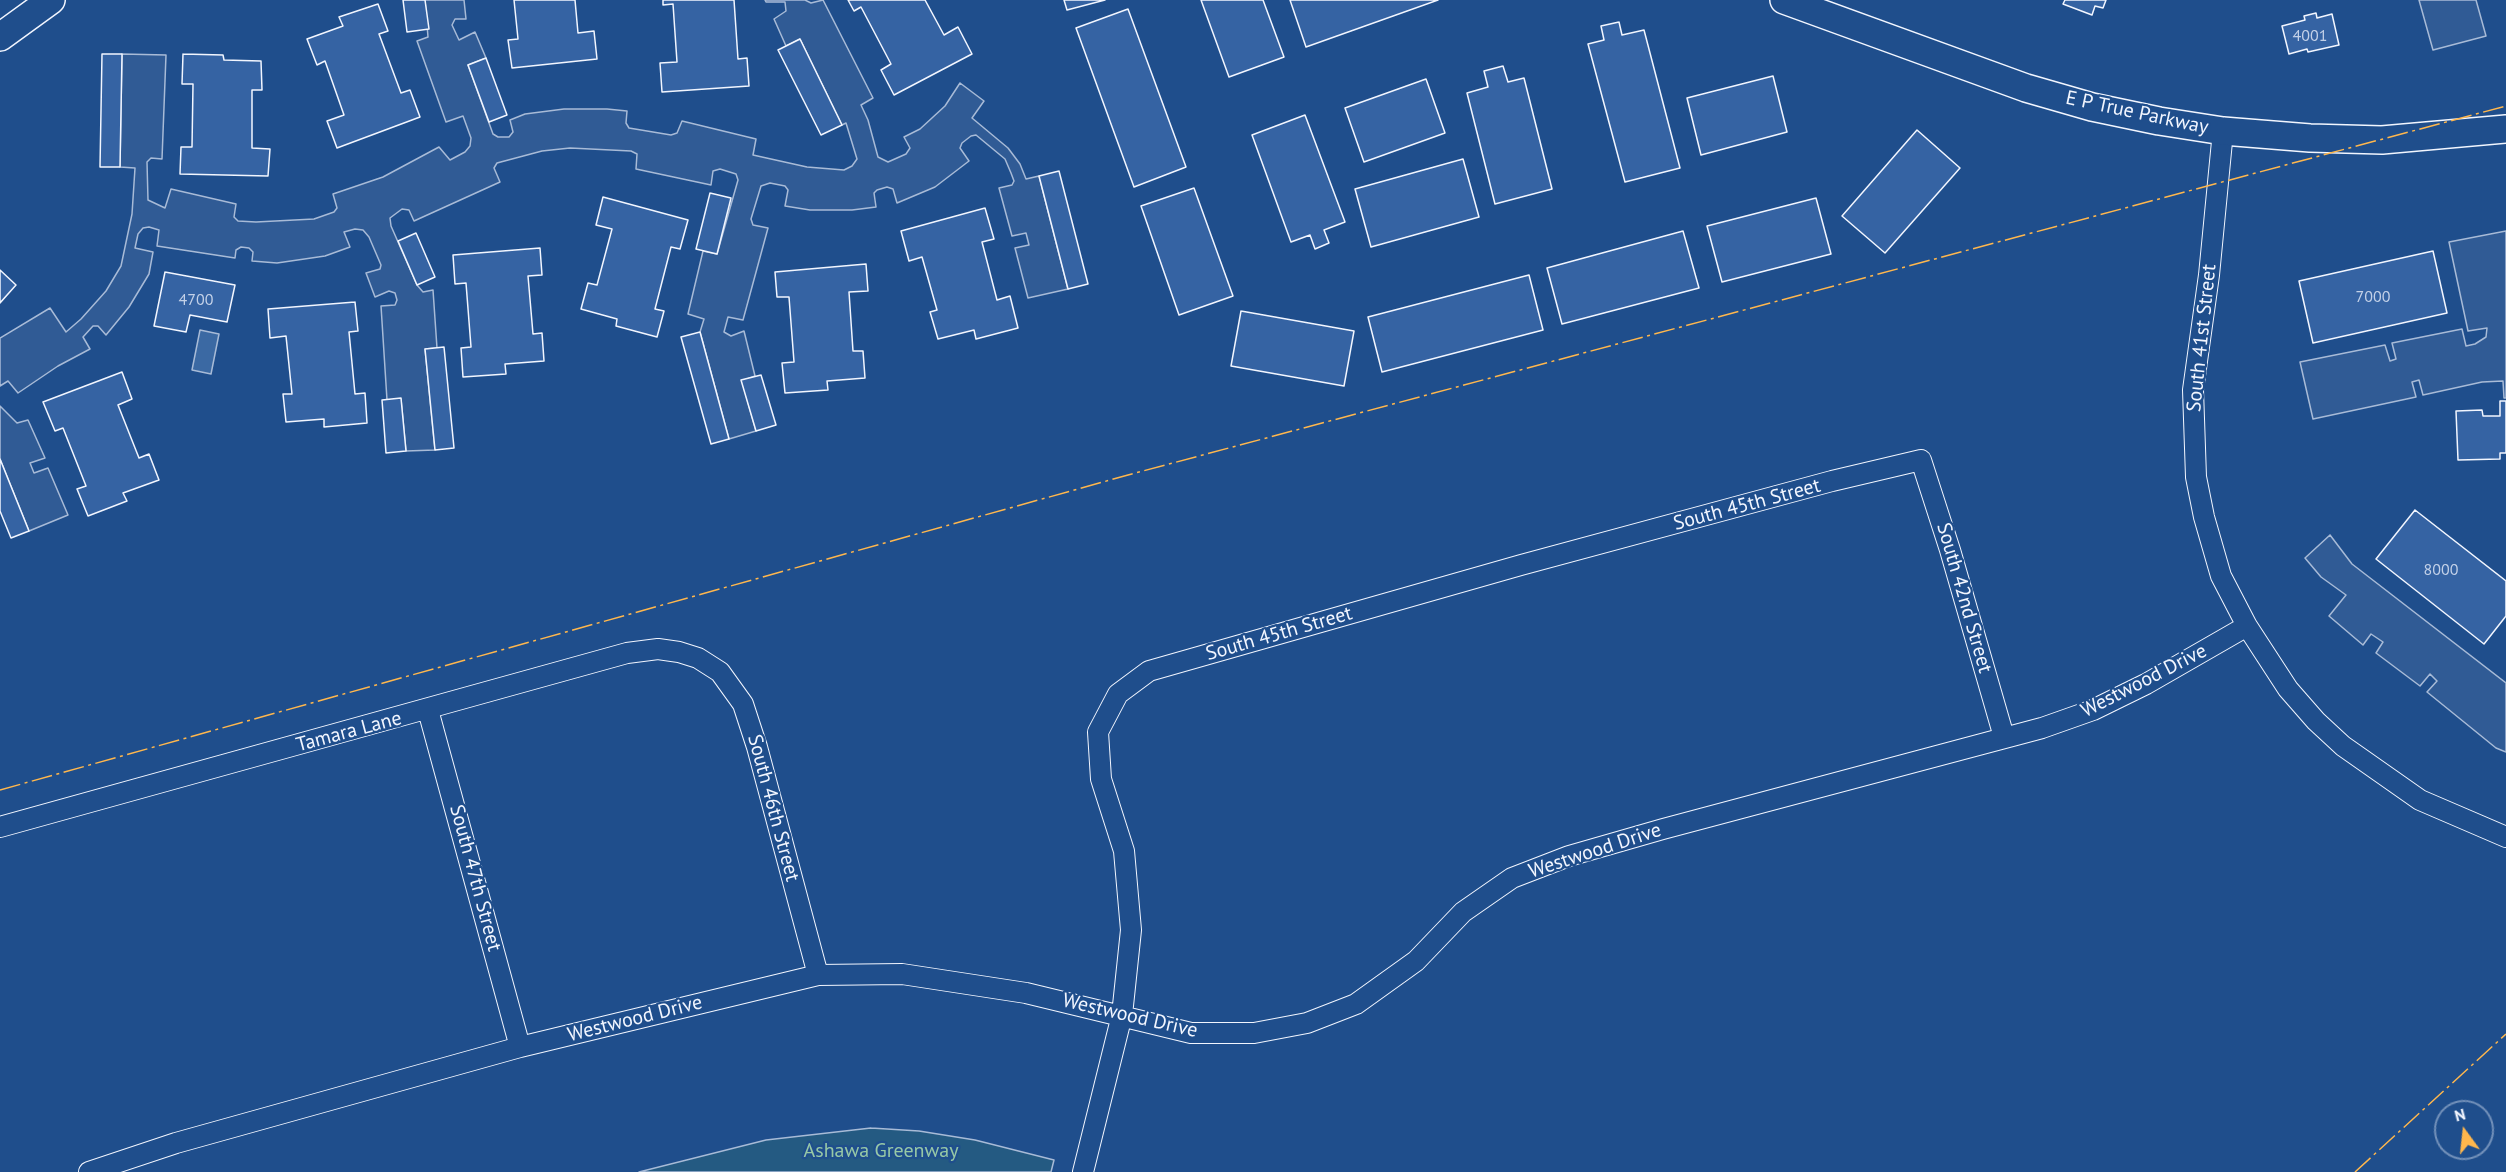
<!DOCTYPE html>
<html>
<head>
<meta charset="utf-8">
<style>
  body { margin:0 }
  #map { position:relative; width:2506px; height:1172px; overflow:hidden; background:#1f4e8c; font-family:"PT Sans",sans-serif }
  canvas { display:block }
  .north { position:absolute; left:2434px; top:1100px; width:60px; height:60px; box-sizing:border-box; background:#1f4e8c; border:2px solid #7391ba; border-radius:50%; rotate:345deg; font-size:16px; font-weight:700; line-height:24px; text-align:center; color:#f2f6ff }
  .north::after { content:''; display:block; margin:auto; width:21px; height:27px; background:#ffb74d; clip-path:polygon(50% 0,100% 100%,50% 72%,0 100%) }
</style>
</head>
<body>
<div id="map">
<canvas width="2506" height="1172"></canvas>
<div class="north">N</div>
</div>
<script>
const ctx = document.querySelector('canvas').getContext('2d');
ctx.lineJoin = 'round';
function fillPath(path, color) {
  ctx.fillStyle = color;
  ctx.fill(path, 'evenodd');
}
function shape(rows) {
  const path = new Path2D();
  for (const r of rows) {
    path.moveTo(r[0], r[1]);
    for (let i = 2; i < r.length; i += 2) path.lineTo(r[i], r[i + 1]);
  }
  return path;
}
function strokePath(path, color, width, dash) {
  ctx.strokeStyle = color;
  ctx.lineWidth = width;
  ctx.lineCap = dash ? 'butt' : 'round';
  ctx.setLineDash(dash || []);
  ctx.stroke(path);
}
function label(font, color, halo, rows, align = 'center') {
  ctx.font = font + ' "PT Sans",sans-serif';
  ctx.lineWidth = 4.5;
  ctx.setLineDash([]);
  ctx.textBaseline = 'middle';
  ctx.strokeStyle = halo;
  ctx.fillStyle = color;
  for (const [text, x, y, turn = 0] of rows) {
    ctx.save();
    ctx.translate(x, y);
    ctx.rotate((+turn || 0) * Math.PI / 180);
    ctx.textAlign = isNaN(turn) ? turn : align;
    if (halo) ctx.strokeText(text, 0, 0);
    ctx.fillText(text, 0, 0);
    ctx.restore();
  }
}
const green = shape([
  [871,1128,919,1131,975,1140,1054,1160,1051,1172,639,1172,766,1140,871,1128]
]);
fillPath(green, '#245a82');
strokePath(green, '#a8bbd7', 1.5);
const parking = shape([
  [425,0,464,0,466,19,455,19,452,25,459,40,475,32,486,58,468,65,493,134,498,137,509,137,513,132,510,120,525,114,564,109,607,109,627,111,626,123,629,128,671,135,677,133,682,121,756,139,753,155,807,167,844,170,852,166,857,159,846,123,842,125,800,39,786,46,774,19,786,11,785,2,766,2,765,0,805,0,811,3,823,0,873,98,861,105,868,120,878,157,888,162,906,154,910,148,904,137,920,129,945,106,960,83,984,101,972,118,1008,148,1020,164,1026,179,1039,176,1068,289,1028,298,1015,248,1029,245,1026,233,1012,236,999,188,1012,185,1014,181,1011,173,1005,159,976,135,971,136,962,143,960,148,969,161,935,187,897,203,893,189,887,187,877,190,874,193,876,207,852,210,810,210,785,206,788,190,785,186,770,183,761,186,751,219,753,225,768,228,743,320,728,317,724,332,731,336,744,331,755,376,742,381,756,431,729,439,700,332,704,319,688,314,703,251,717,254,738,180,736,174,720,169,713,171,711,185,636,169,637,154,631,151,570,148,542,151,497,163,494,168,500,182,414,221,409,210,402,209,390,218,391,226,417,285,423,292,433,290,437,348,425,349,435,450,406,451,401,399,387,400,381,306,395,305,397,300,395,293,389,291,375,297,366,273,380,269,381,265,369,237,363,230,355,229,344,232,350,247,325,256,277,263,252,261,253,252,249,248,241,247,236,250,235,258,157,246,159,230,149,227,143,228,138,234,135,248,153,252,149,274,129,307,106,335,98,326,93,326,83,337,90,349,58,366,18,393,8,381,0,386,0,338,50,308,66,332,81,319,106,291,121,266,132,214,135,168,120,167,122,54,166,55,162,159,151,158,147,162,148,200,165,208,171,189,236,204,234,217,238,221,256,222,314,219,334,212,337,208,333,194,383,177,439,147,450,160,465,152,470,146,471,138,463,116,446,122,417,41,428,37,425,0],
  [2419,0,2476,0,2486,36,2433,50,2419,0],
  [2506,231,2506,398,2504,398,2503,381,2482,382,2423,395,2419,380,2412,382,2416,397,2313,419,2300,362,2385,345,2390,361,2396,359,2392,343,2462,329,2466,346,2475,344,2486,337,2487,328,2468,331,2449,242,2506,231],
  [0,406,17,423,28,420,45,458,30,463,34,473,48,468,68,515,29,531,0,459,0,406],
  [2330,535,2352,564,2506,683,2506,752,2496,748,2427,692,2437,681,2430,674,2420,686,2376,653,2383,642,2371,634,2363,645,2329,616,2346,595,2321,577,2305,558,2330,535]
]);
fillPath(parking, '#305b95');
strokePath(parking, '#a8bbd7', 1.5);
const water = shape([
  [200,330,219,334,211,374,192,370,200,330]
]);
fillPath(water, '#3b69a3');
strokePath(water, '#a8bbd7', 1.5);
const building = shape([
  [403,0,425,0,429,29,407,32,403,0],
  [514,0,575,0,578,33,594,31,597,59,512,68,508,40,518,39,514,0],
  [663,0,734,0,738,59,747,58,749,86,662,92,660,63,677,62,673,4,663,5,663,0],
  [848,0,925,0,944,35,958,27,972,54,894,95,881,70,891,64,861,7,854,11,848,0],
  [1064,0,1105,0,1067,10,1064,0],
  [1201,0,1263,0,1284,57,1229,77,1201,0],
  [1290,0,1438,0,1306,47,1290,0],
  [2065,0,2106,0,2103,8,2095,6,2092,15,2063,4,2065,0],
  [378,4,388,31,379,34,401,93,410,90,420,117,337,148,327,121,344,115,325,61,317,65,307,39,343,26,339,17,378,4],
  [1128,9,1186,167,1134,187,1076,28,1128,9],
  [2316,13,2317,18,2332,14,2339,45,2308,52,2307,49,2289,54,2282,26,2305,20,2304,16,2316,13],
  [1619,22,1622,35,1644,30,1680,168,1625,182,1588,44,1604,40,1601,26,1619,22],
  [800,39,842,125,821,135,778,50,800,39],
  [102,54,122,54,120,167,100,167,102,54],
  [183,54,223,55,224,60,261,61,262,90,252,90,252,148,270,149,268,176,180,174,181,147,192,147,193,84,182,84,183,54],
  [486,58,507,115,489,122,468,65,486,58],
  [1503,66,1508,82,1524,78,1552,189,1495,204,1467,93,1488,87,1484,71,1503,66],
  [1773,76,1787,132,1701,155,1687,98,1773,76],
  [1426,79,1445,133,1364,162,1345,108,1426,79],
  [1305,115,1345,222,1324,230,1329,243,1315,249,1310,235,1291,242,1252,135,1305,115],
  [1917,130,1960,168,1885,253,1842,216,1917,130],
  [1463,159,1479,217,1371,247,1355,189,1463,159],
  [1059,171,1088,284,1068,289,1039,176,1059,171],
  [1194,188,1233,296,1179,315,1141,206,1194,188],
  [710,193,731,198,717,254,696,249,710,193],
  [603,197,688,220,680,249,671,247,655,309,664,311,657,337,616,326,617,319,581,309,588,283,597,285,612,229,596,225,603,197],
  [1816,198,1831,254,1722,282,1707,226,1816,198],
  [985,208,994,239,982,242,997,300,1010,296,1018,328,976,339,974,330,938,339,930,312,937,310,922,257,909,261,901,231,985,208],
  [1683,231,1699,288,1562,324,1547,268,1683,231],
  [416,233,435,277,417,285,398,241,416,233],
  [540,248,542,275,528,276,533,334,542,333,544,361,505,364,506,374,463,377,461,348,471,347,466,283,455,284,453,255,540,248],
  [2433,251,2447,313,2313,343,2299,281,2433,251],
  [866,264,868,291,849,292,853,351,863,351,865,378,827,381,828,390,785,393,782,363,794,362,789,297,777,297,775,272,866,264],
  [0,270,16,285,0,303,0,270],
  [165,272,235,285,227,322,190,315,186,332,154,326,165,272],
  [1529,275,1543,330,1382,372,1368,317,1529,275],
  [355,302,358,331,349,332,355,394,365,393,367,423,324,427,324,419,286,422,283,394,292,394,286,336,270,338,268,309,355,302],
  [1241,311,1354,331,1344,386,1231,366,1241,311],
  [700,332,729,439,711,444,681,337,700,332],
  [444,347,454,448,435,450,425,349,444,347],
  [122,372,132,399,118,405,139,458,149,454,159,480,123,493,127,501,88,516,77,489,86,486,63,428,55,431,43,402,122,372],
  [761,375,776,425,756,431,741,380,761,375],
  [401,398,406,451,386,453,382,400,401,398],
  [2500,401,2506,401,2506,453,2500,453,2500,459,2458,460,2456,411,2482,410,2483,416,2500,416,2500,401],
  [0,459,29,531,11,538,0,511,0,459],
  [2415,510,2506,581,2506,616,2484,644,2376,559,2415,510]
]);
fillPath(building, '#3563a3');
strokePath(building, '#f2f6ff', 1.5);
const street = shape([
  [2223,131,2209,275,2193,390,2196,477,2204,517,2221,576,2247,626,2288,689,2316,721,2343,746,2420,800,2506,837],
  [428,710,520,1047],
  [0,827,627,653,658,649,679,652,698,658,720,672,743,704,757,747,818,975],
  [89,1172,176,1143,520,1047,818,975,902,974,1026,993,1191,1033,1254,1033,1307,1023,1356,1004,1416,961,1463,912,1512,878,1569,856,1663,829,2042,728,2093,710,2146,684,2247,626],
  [1083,1172,1122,1015,1131,930,1124,851,1101,779,1098,732,1118,694,1149,671,1521,565,1832,481,1921,460,1950,550,2004,737]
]);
const secondary = shape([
  [1784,0,2026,88,2092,107,2159,121,2223,131,2310,138,2382,140,2506,129],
  [0,37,51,0]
]);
strokePath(street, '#f2f6ff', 22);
strokePath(secondary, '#f2f6ff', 30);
strokePath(street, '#1f4e8c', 20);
strokePath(secondary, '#1f4e8c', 27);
strokePath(shape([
  [0,790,1128,475,2506,106],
  [2355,1172,2506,1034]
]), '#ffb74d', 1.5, [21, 4.5, 3, 4.5]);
label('16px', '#c3d1e8', null, [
  ["4001",2310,36],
  ["7000",2373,297],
  ["4700",196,300],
  ["8000",2441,570]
]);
label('20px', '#f2f6ff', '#1f4e8c', [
  ["E P True Parkway",2137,113,12],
  ["South 41st Street",2202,338,-84],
  ["South 45th Street",1747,505,-15],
  ["South 42nd Street",1964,598,74],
  ["South 45th Street",1279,634,-16],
  ["Westwood Drive",2144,681,-27],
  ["Tamara Lane",349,732,-15],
  ["South 46th Street",773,808,75],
  ["Westwood Drive",1595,851,-18],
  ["South 47th Street",475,878,75],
  ["Westwood Drive",1130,1016,13],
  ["Westwood Drive",635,1019,-14]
]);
label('20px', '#97c8a6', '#1f4e8c', [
  ["Ashawa Greenway",881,1151]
]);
</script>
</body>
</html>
